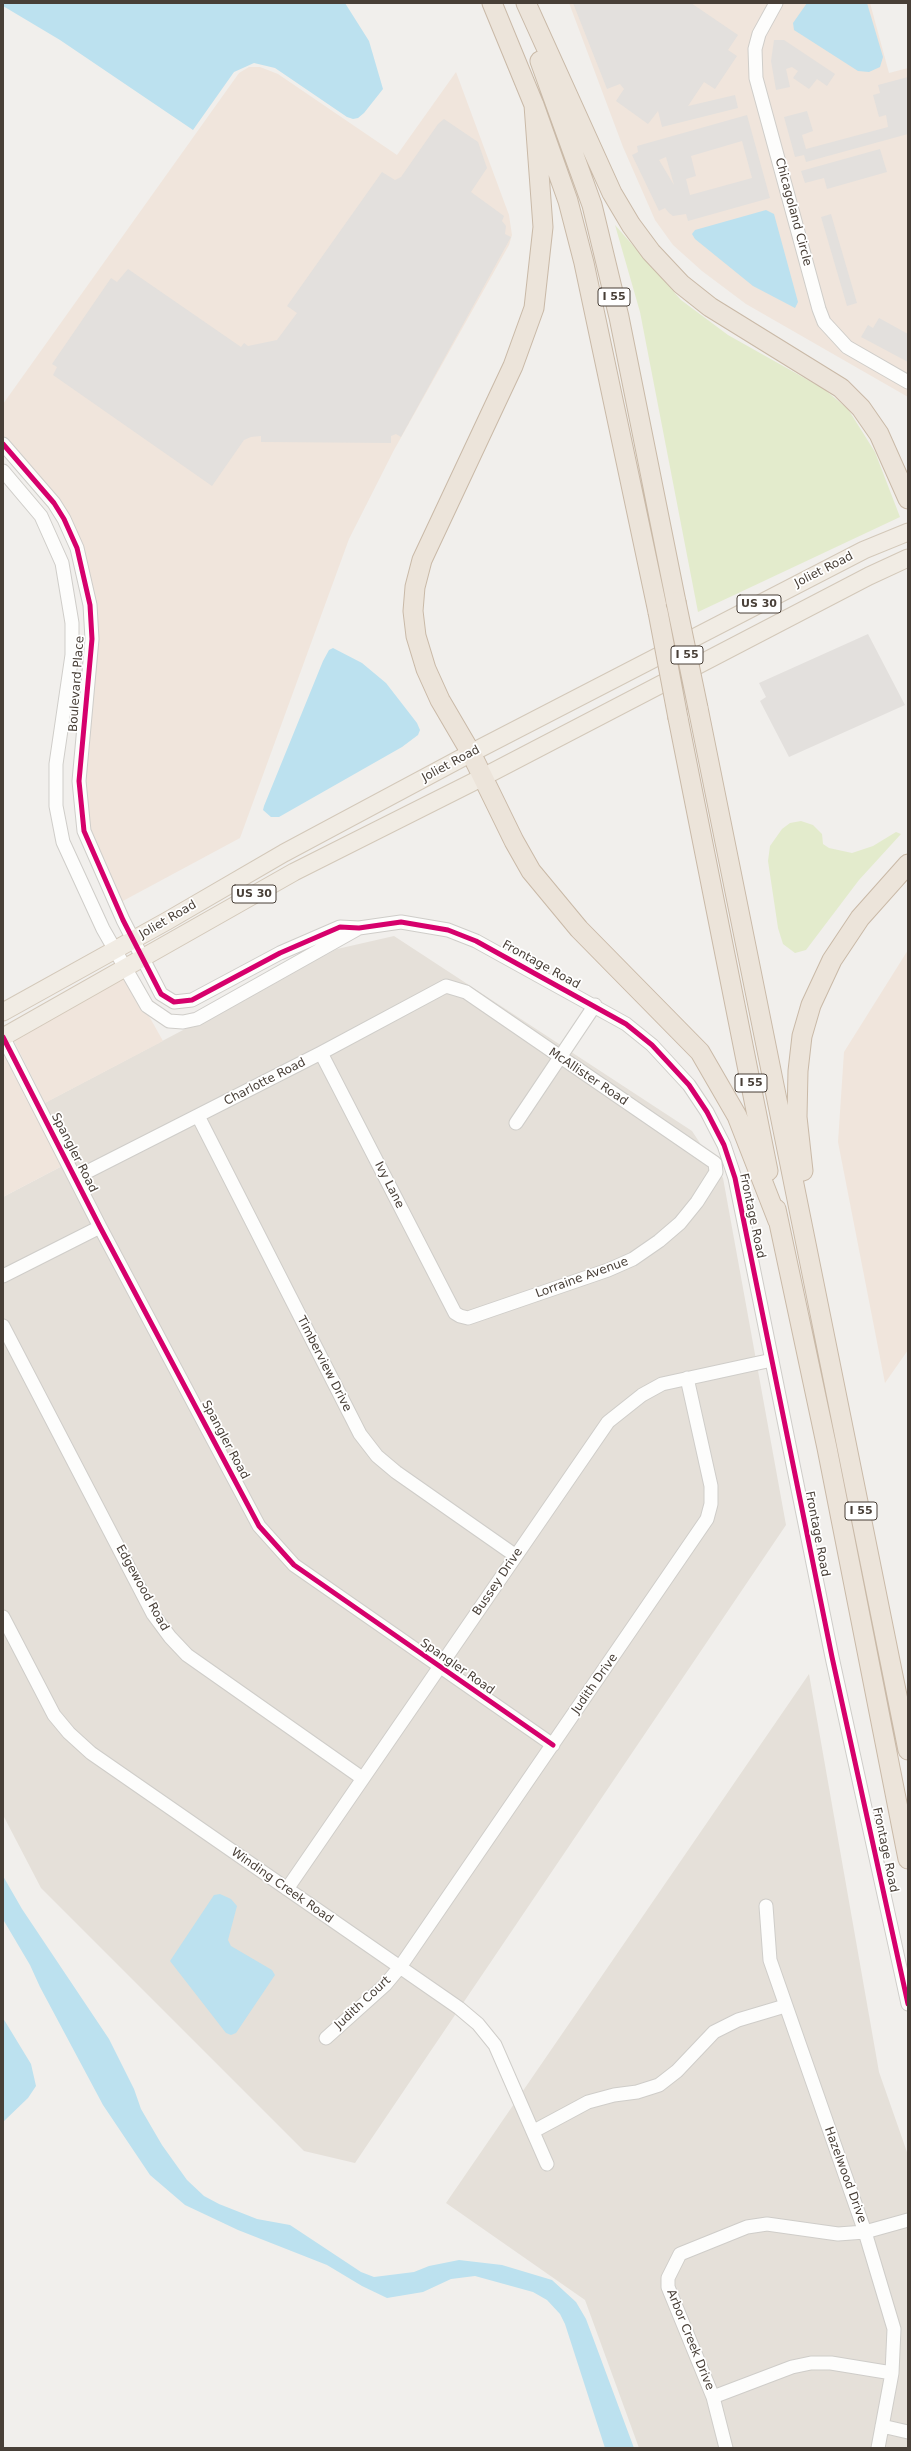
<!DOCTYPE html>
<html>
<head>
<meta charset="utf-8">
<style>
  body { margin:0 }
  #map { position:relative; width:911px; height:2451px; overflow:hidden; background:#f1efec; font-family:"DejaVu Sans",sans-serif }
  canvas { display:block }
  .frame { position:absolute; inset:0; border:4px solid #483f37; pointer-events:none }
</style>
</head>
<body>
<div id="map">
<canvas width="911" height="2451"></canvas>
<div class="frame"></div>
</div>
<script>
const ctx = document.querySelector('canvas').getContext('2d');
ctx.lineJoin = 'round';
function fillPath(path, color) {
  ctx.fillStyle = color;
  ctx.fill(path, 'evenodd');
}
function shape(rows) {
  const path = new Path2D();
  for (const r of rows) {
    path.moveTo(r[0], r[1]);
    for (let i = 2; i < r.length; i += 2) path.lineTo(r[i], r[i + 1]);
  }
  return path;
}
function strokePath(path, color, width, dash) {
  ctx.strokeStyle = color;
  ctx.lineWidth = width;
  ctx.lineCap = dash ? 'butt' : 'round';
  ctx.setLineDash(dash || []);
  ctx.stroke(path);
}
function label(font, color, halo, rows, align = 'center') {
  ctx.font = font + ' "DejaVu Sans",sans-serif';
  ctx.lineWidth = 3.5;
  ctx.setLineDash([]);
  ctx.textBaseline = 'middle';
  ctx.strokeStyle = halo;
  ctx.fillStyle = color;
  for (const [text, x, y, turn = 0] of rows) {
    ctx.save();
    ctx.translate(x, y);
    ctx.rotate((+turn || 0) * Math.PI / 180);
    ctx.textAlign = isNaN(turn) ? turn : align;
    if (halo) ctx.strokeText(text, 0, 0);
    ctx.fillText(text, 0, 0);
    ctx.restore();
  }
}
fillPath(shape([
  [394,936,692,1131,723,1178,786,1525,355,2163,304,2151,41,1888,3,1815,3,1197,64,1165,33,1109,337,949],
  [809,1674,879,2072,908,2155,908,2448,639,2448,585,2300,446,2203]
]), '#e5e0d9');
fillPath(shape([
  [569,3,870,3,889,73,908,68,908,397,746,304,702,271,673,245,655,220,623,147],
  [249,67,260,67,278,74,397,155,456,72,509,215,512,235,509,245,394,450,349,539,240,838,121,902,91,836,85,797,96,646,81,544,3,440,3,404,239,73],
  [908,950,908,1350,885,1383,838,1142,844,1052],
  [122,968,163,1041,45,1103,8,1029],
  [3,1051,64,1165,3,1197]
]), '#f0e5dc');
fillPath(shape([
  [615,225,681,300,728,335,824,389,848,409,875,452,900,517,698,612,640,312],
  [801,821,813,825,822,834,823,844,829,848,852,853,873,846,896,832,901,834,859,880,806,950,795,953,783,944,778,928,768,861,770,846,782,829,790,823]
]), '#e3ebcc');
fillPath(shape([
  [573,3,691,3,738,35,728,50,737,56,715,89,704,82,688,106,735,95,738,108,662,127,658,111,648,124,616,101,624,89,620,84,607,89],
  [774,40,784,40,835,74,827,86,817,79,809,89,793,78,798,71,792,67,786,69,790,87,776,90,771,61],
  [908,77,908,134,806,162,804,155,795,157,784,117,807,111,813,131,802,135,806,149,888,127,886,115,879,117,873,95,880,93,878,85],
  [747,115,770,198,688,221,686,214,673,216,669,213,665,208,659,211,632,155,638,152,637,146],
  [742,141,752,178,690,195,686,179,696,176,691,156],
  [666,157,674,185,659,160],
  [444,119,478,142,487,168,471,192,504,216,502,221,506,226,505,234,511,237,401,437,396,434,391,436,391,443,261,442,261,436,251,437,244,440,212,486,53,375,57,367,52,364,111,278,117,282,128,269,241,347,244,343,248,346,277,340,297,313,287,306,382,172,395,180,401,177,438,124],
  [880,149,887,172,827,189,824,178,805,183,801,171],
  [831,214,857,303,847,306,821,217],
  [879,318,908,334,908,362,861,337,868,325,873,328],
  [868,634,905,705,789,757,760,701,766,697,759,683]
]), '#e3e0dd');
fillPath(shape([
  [3,3,345,3,369,41,383,89,364,113,358,118,353,119,347,117,275,68,254,63,234,72,193,130,60,40,3,6],
  [807,3,867,3,883,57,880,67,869,72,858,71,794,30,793,23],
  [766,210,774,214,798,302,795,308,753,286,695,239,692,234,695,230],
  [333,648,362,663,386,683,417,723,420,730,418,735,402,747,279,817,271,817,263,810,264,806,323,661,329,650],
  [3,1876,22,1909,109,2039,134,2089,141,2109,162,2145,187,2180,204,2196,219,2204,257,2219,290,2225,361,2272,374,2277,414,2272,429,2266,459,2260,502,2265,552,2280,576,2302,586,2319,634,2448,605,2448,565,2324,560,2314,547,2300,533,2292,475,2276,451,2279,423,2292,387,2298,362,2286,327,2265,238,2230,185,2205,150,2175,103,2105,40,1987,30,1965,4,1921],
  [220,1894,231,1899,237,1906,228,1940,231,1946,272,1970,275,1975,236,2033,231,2035,226,2033,170,1961,214,1895],
  [3,2018,31,2064,36,2086,28,2098,3,2122]
]), '#bce1ef');
const minor = shape([
  [776,3,759,34,755,49,756,78,819,309,824,322,847,347,908,382],
  [3,444,54,503,64,519,77,548,90,605,92,639,79,781,84,831,123,920,161,994,174,1002,192,1000,280,953,340,927,359,928,401,922,448,930,476,941,626,1024,652,1045,689,1085,707,1112,724,1145,735,1178,832,1657,908,2004],
  [3,471,41,516,62,563,72,623,72,655,56,764,56,806,63,842,103,929,147,1006,169,1021,183,1022,197,1019,359,928],
  [3,1037,100,1227,259,1526,294,1565,553,1745],
  [198,1116,360,1434,377,1456,396,1472,516,1556],
  [516,1123,595,1005],
  [75,1178,321,1053,446,986,466,992,715,1163,716,1172,697,1202,680,1223,659,1241,633,1259,608,1270,468,1318,460,1316,455,1313,321,1053],
  [3,1276,100,1227],
  [3,1326,153,1614,170,1637,187,1655,362,1778],
  [3,1617,54,1715,69,1733,91,1753,459,2008,478,2024,495,2045,547,2164],
  [287,1889,608,1422,642,1395,662,1384,772,1360],
  [766,1906,770,1960,865,2232,894,2329,892,2373,878,2448],
  [326,2038,385,1985,400,1967,707,1519,711,1504,711,1486,687,1378],
  [534,2131,588,2102,614,2095,637,2092,659,2085,677,2071,714,2032,738,2020,785,2006],
  [713,2397,792,2367,811,2363,831,2363,892,2373],
  [882,2426,908,2432],
  [726,2448,713,2397,668,2287,668,2278,680,2254,747,2227,767,2224,838,2234,865,2232,908,2220]
]);
const major = shape([
  [3,1012,167,921,284,853,471,753,864,550,908,532],
  [3,1037,294,872,483,777,869,576,908,558]
]);
const highway = shape([
  [492,3,534,105,568,201,584,263,658,612],
  [526,3,612,193,631,225,651,252,681,284,710,307,841,388,861,408,879,434,908,499],
  [540,61,592,205,619,317,676,602],
  [534,105,543,227,534,308,513,366,422,560,415,587,413,611,416,636,426,669,440,700,471,753,514,841,531,871,579,929,700,1052,737,1116,778,1221],
  [698,708,908,1750],
  [678,718,768,1171],
  [803,1171,797,1117,798,1071,802,1036,811,1005,832,960,860,918,908,864],
  [776,1209,827,1448,908,1859]
]);
strokePath(minor, '#cfcdc9', 15);
strokePath(major, '#d3c8b9', 19);
strokePath(highway, '#c9b9a7', 21);
strokePath(minor, '#fdfdfc', 13);
strokePath(major, '#f1ece4', 17);
strokePath(highway, '#ece4da', 19);
const highwayBridge = shape([
  [676,602,698,708],
  [658,612,678,718]
]);
strokePath(highwayBridge, '#c9b9a7', 21, []);
strokePath(highwayBridge, '#ece4da', 19);
strokePath(shape([
  [3,444,54,503,64,519,77,548,90,605,92,639,79,781,84,831,123,920,161,994,174,1002,192,1000,280,953,340,927,359,928,401,922,448,930,476,941,626,1024,652,1045,689,1085,707,1112,724,1145,735,1178,832,1657,908,2004],
  [3,1037,100,1227,259,1526,294,1565,553,1745]
]), '#d6006c', 5);
for (const [x, y, w] of [
  [614,297,32],
  [759,604,44],
  [687,655,32],
  [254,894,44],
  [751,1083,32],
  [861,1511,32]
]) {
  const box = new Path2D();
  box.roundRect(x - w / 2, y - 9, w, 18, 3);
  ctx.fillStyle = '#fff';
  ctx.fill(box);
  strokePath(box, '#483f37', 1);
}
label('bold 11px', '#483f37', null, [
  ["I 55",614,297],
  ["US 30",759,604],
  ["I 55",687,655],
  ["US 30",254,894],
  ["I 55",751,1083],
  ["I 55",861,1511]
]);
label('12px', '#483f37', '#fff', [
  ["Chicagoland Circle",793,212,75],
  ["Joliet Road",824,570,-27],
  ["Boulevard Place",77,684,-86],
  ["Joliet Road",451,764,-28],
  ["Joliet Road",168,920,-30],
  ["Frontage Road",541,965,29],
  ["McAllister Road",588,1077,34],
  ["Charlotte Road",265,1082,-27],
  ["Spangler Road",74,1153,63],
  ["Ivy Lane",389,1185,63],
  ["Frontage Road",752,1216,78],
  ["Lorraine Avenue",582,1278,-20],
  ["Timberview Drive",324,1364,63],
  ["Spangler Road",225,1440,62],
  ["Frontage Road",817,1534,79],
  ["Bussey Drive",498,1582,-56],
  ["Edgewood Road",142,1588,61],
  ["Spangler Road",457,1667,35],
  ["Judith Drive",595,1684,-55],
  ["Frontage Road",885,1850,78],
  ["Winding Creek Road",282,1886,35],
  ["Judith Court",363,2003,-43],
  ["Hazelwood Drive",845,2175,70],
  ["Arbor Creek Drive",690,2340,68]
]);
</script>
</body>
</html>
